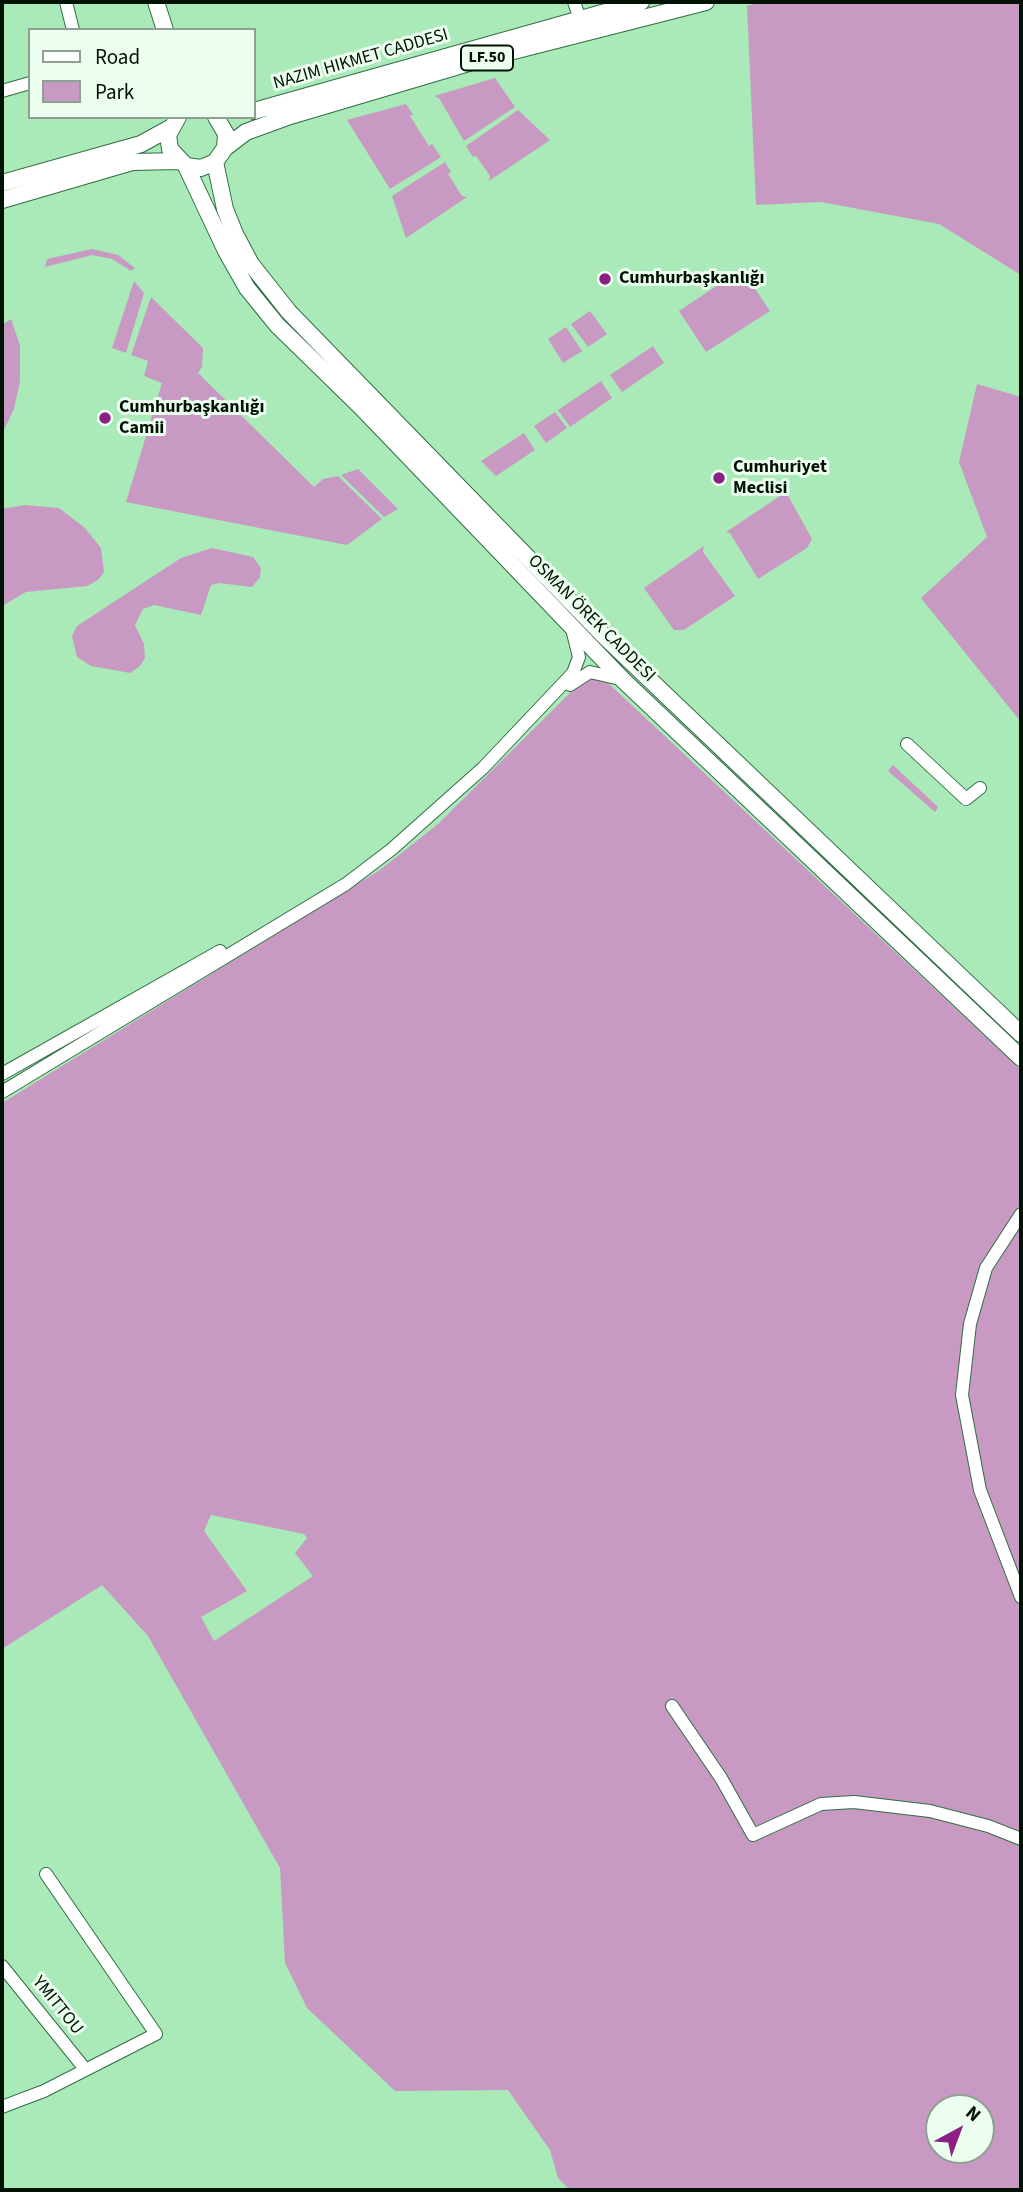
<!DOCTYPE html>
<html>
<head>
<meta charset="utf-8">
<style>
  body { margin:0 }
  #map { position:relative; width:1023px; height:2192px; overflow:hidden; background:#a9eab8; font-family:"Source Sans 3",sans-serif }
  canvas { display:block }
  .frame { position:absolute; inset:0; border:4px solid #001203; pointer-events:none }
  .legend { position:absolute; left:28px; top:28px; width:228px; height:91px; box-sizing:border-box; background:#ecfeef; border:2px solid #8ea091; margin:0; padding:9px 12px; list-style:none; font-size:21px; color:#001203 }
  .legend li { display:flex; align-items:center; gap:14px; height:35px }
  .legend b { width:35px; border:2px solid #8ea091 }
  .north { position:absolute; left:925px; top:2094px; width:70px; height:70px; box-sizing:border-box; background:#ecfeef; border:2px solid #8ea091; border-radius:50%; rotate:41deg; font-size:19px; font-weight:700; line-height:28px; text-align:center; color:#001203 }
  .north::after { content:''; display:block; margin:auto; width:24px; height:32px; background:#8b1f84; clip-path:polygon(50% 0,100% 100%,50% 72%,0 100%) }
</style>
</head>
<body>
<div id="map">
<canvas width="1023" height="2192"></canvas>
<div class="frame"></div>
<ul class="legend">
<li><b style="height:9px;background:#fff"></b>Road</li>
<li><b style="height:19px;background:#c899c2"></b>Park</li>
</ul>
<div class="north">N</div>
</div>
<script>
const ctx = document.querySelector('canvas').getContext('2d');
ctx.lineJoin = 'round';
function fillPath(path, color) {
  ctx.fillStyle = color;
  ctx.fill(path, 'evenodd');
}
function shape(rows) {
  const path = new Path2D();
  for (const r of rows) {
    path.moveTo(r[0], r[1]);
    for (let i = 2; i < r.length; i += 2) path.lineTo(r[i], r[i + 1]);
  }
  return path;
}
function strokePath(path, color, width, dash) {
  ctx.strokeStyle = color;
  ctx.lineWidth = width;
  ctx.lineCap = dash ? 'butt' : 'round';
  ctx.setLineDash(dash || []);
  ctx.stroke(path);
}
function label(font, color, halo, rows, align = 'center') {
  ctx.font = font + ' "Source Sans 3",sans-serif';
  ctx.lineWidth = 6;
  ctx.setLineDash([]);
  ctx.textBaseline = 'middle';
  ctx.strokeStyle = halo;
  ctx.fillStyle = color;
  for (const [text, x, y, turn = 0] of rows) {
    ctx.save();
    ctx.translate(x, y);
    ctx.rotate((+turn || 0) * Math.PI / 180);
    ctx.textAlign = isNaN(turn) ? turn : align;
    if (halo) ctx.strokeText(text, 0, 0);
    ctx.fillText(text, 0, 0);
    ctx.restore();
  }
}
fillPath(shape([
  [761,2,1021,2,1021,275,939,224,821,202,756,205,747,6],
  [495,78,515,107,464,141,439,98,434,96],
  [406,104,413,114,410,116,429,146,432,144,441,157,390,189,347,120],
  [518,110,550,140,489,181,490,176,476,156,473,157,466,146],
  [445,162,451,172,448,174,462,196,467,197,406,238,392,196],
  [92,249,118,255,135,268,131,271,112,259,92,255,45,267,47,259],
  [742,269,770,311,706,352,679,311],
  [134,281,144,293,126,353,112,348],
  [151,297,203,348,202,367,198,373,314,487,323,479,338,476,382,519,347,545,126,502,162,383,144,376,148,361,131,355],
  [590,311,607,334,588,347,571,324],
  [11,319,20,345,20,381,14,409,2,434,2,325],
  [566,327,582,351,563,363,548,339],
  [653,346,664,363,622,392,610,375],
  [601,381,612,398,570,427,558,410],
  [977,384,1021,397,1021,722,921,598,987,537,959,462],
  [555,412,567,428,546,443,534,426],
  [524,433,535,450,496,476,481,461],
  [358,469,398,509,384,517,341,475],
  [786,492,812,539,807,548,758,579,730,533,726,532],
  [25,505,59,508,85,528,101,548,104,572,98,580,87,586,26,592,2,606,2,509],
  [704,546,703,552,735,596,684,630,674,630,644,588],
  [212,548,253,557,261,568,260,577,252,587,219,583,211,585,201,615,154,605,143,609,135,625,144,644,145,658,140,666,130,673,91,666,77,657,72,636,77,626,181,558],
  [596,678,607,682,1021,1070,1021,2190,570,2190,558,2178,550,2150,508,2090,395,2091,307,2008,285,1963,280,1868,148,1636,102,1585,2,1649,2,1103,380,870,438,824,582,681],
  [211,1515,304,1534,307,1538,295,1553,313,1576,214,1641,201,1617,247,1591,204,1531],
  [939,2108,981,2108,981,2150,939,2150],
  [893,765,938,807,935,812,888,771]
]), '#c899c2');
const minor = shape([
  [66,2,73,30],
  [574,2,580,19],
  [2,91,30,83],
  [570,685,590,672,620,679],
  [907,744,966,799,980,788],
  [2,1074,220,951],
  [2,1092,346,884,392,849,483,768,573,673,579,657,572,629],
  [1021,1214,986,1268,970,1324,962,1395,980,1490,1021,1597],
  [672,1706,721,1778,753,1835,821,1804,854,1802,930,1811,988,1826,1021,1839],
  [2,1966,85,2069],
  [2,2107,44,2091,156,2034,46,1874]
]);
const major = shape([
  [156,2,165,30],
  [254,111,641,2],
  [178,117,168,135,170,149,186,166,201,168,215,162,225,148,226,134,216,117],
  [225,148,246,132,290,116,482,59,706,2],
  [215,162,225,209,235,234,251,264,289,312,605,637,1021,1034],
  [186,166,226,251,247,288,277,325,361,407,624,681,1021,1058],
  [2,183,141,144,170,128],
  [2,200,132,162,178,161]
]);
strokePath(minor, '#306d43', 14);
strokePath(major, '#306d43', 18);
strokePath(minor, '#fff', 12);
strokePath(major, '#fff', 16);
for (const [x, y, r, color] of [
  [605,279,7,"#8b1f84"],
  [105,418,7,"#8b1f84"],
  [719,478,7,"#8b1f84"]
]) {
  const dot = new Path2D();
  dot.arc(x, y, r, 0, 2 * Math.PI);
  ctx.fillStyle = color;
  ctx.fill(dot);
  strokePath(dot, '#ecfeef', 2.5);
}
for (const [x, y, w] of [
  [487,58,52]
]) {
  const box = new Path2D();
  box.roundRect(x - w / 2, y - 12.5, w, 25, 5);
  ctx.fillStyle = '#ecfeef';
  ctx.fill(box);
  strokePath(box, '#001203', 2);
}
label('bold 16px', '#001203', null, [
  ["LF.50",487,58]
]);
label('18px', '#001203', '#ecfeef', [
  ["NAZIM HIKMET CADDESI",361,60,-16],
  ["OSMAN ÖREK CADDESI",591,619,45],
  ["YMITTOU",57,2006,51]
]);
label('bold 18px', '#001203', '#ecfeef', [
  ["Cumhurbaşkanlığı",619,279],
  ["Cumhurbaşkanlığı",119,408],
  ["Camii",119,429],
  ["Cumhuriyet",733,468],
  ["Meclisi",733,489]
], 'left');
</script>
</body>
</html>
